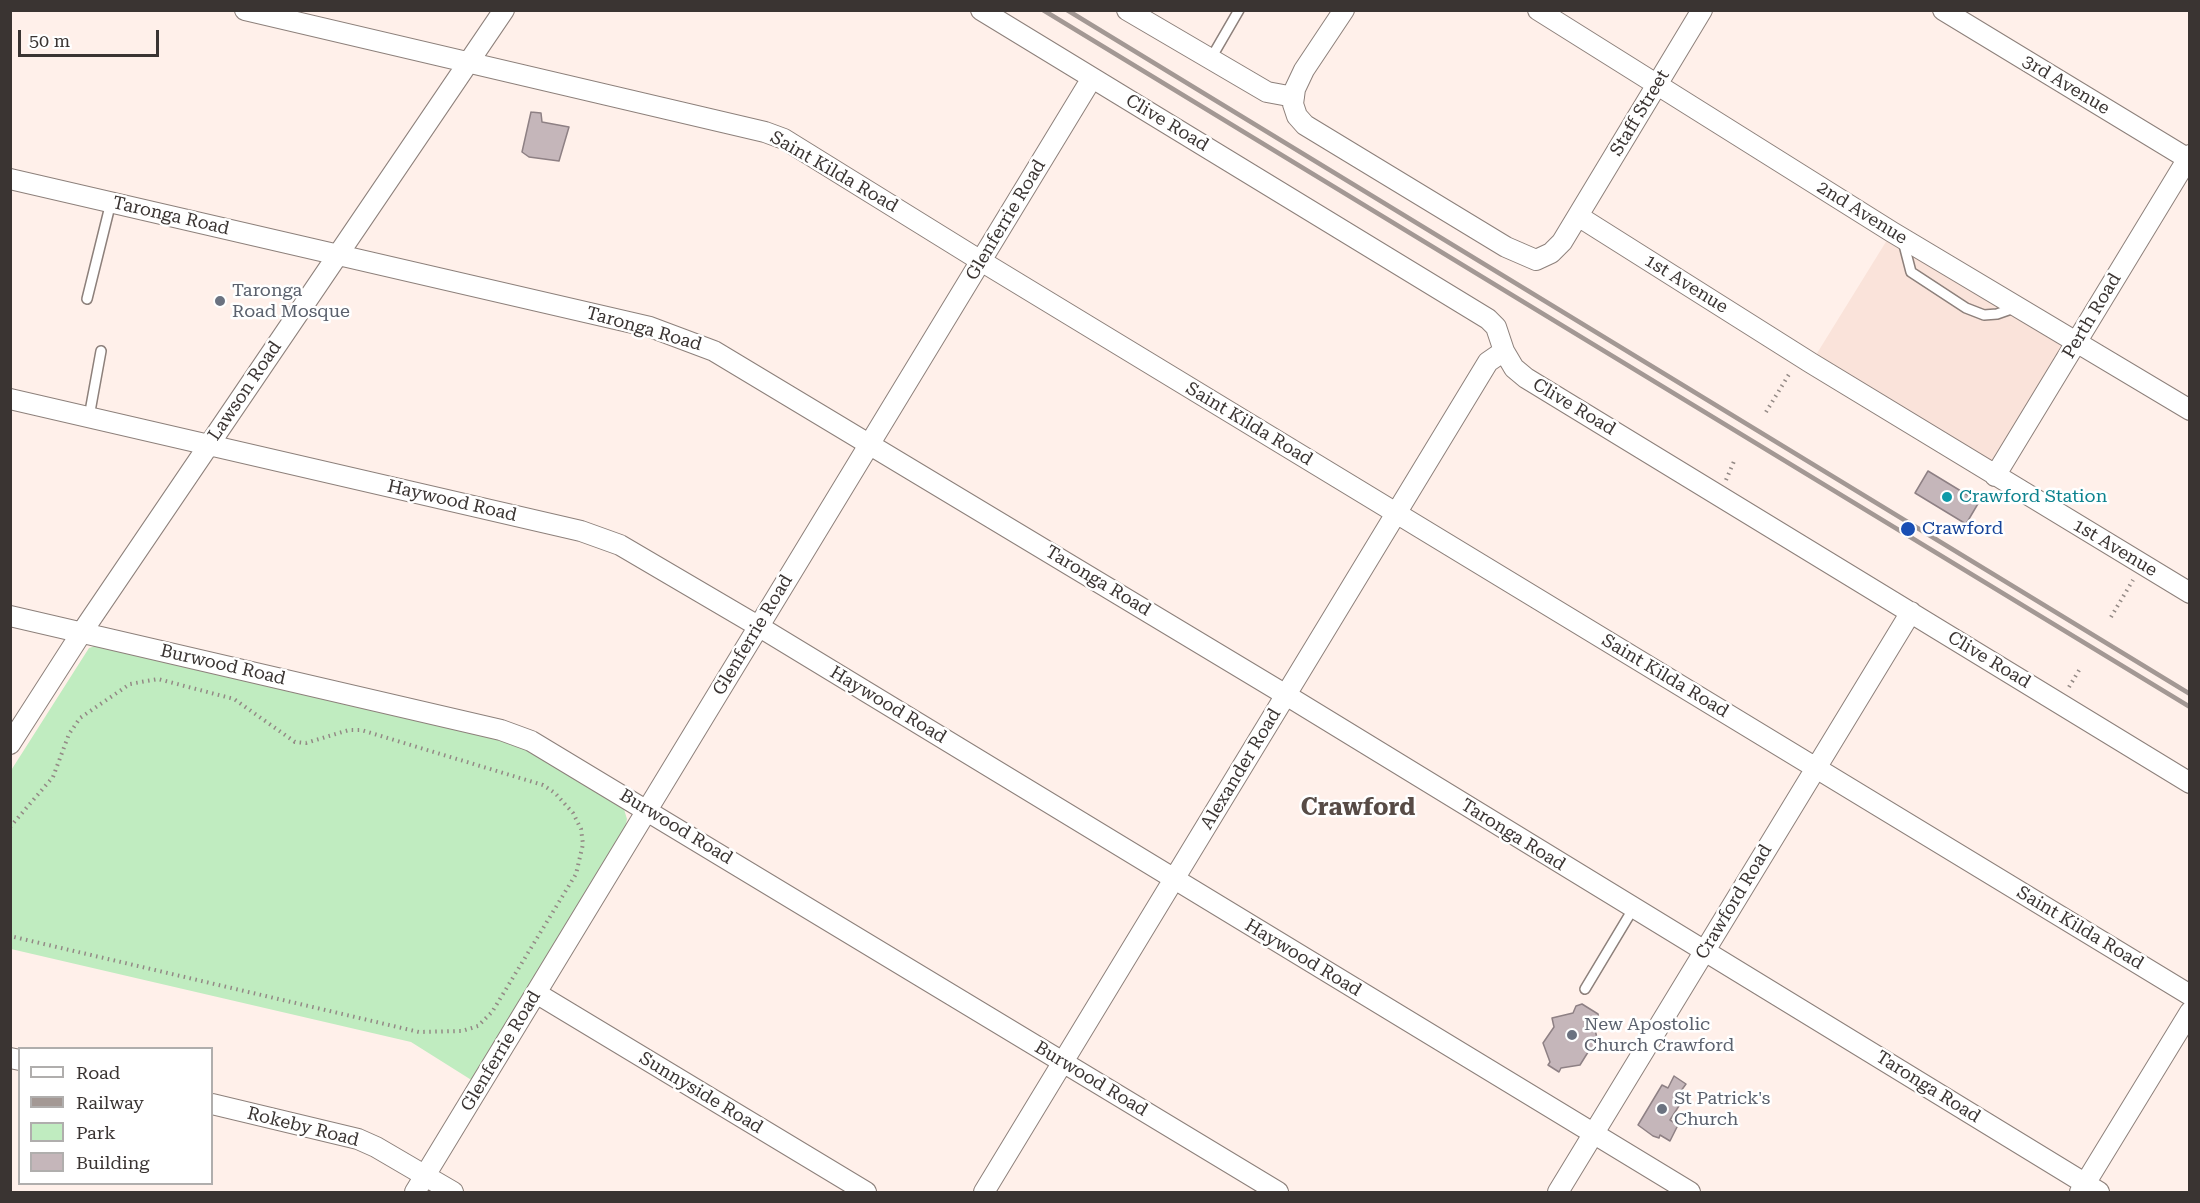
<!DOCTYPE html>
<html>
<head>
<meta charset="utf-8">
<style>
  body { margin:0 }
  #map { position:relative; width:2200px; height:1203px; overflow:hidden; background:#fff0ea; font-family:"Roboto Serif",serif }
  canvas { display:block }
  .frame { position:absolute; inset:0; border:12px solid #3a3432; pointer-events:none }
  .legend { position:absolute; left:18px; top:1047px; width:195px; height:138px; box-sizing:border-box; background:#fff; border:2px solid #b0aead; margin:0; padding:8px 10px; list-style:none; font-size:18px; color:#3a3432 }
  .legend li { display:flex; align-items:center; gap:12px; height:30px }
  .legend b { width:30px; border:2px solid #b0aead }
  .scale { position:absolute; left:18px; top:30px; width:141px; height:27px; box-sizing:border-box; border:3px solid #3a3432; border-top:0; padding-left:8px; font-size:18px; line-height:21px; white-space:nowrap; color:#3a3432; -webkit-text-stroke:4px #fff; paint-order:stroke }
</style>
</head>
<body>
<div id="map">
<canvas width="2200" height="1203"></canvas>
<div class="frame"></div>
<ul class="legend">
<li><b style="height:8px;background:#fff"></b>Road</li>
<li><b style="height:8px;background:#a39894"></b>Railway</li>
<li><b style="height:16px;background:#c0ecc0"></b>Park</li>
<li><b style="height:16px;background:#c5b6ba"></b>Building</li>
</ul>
<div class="scale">50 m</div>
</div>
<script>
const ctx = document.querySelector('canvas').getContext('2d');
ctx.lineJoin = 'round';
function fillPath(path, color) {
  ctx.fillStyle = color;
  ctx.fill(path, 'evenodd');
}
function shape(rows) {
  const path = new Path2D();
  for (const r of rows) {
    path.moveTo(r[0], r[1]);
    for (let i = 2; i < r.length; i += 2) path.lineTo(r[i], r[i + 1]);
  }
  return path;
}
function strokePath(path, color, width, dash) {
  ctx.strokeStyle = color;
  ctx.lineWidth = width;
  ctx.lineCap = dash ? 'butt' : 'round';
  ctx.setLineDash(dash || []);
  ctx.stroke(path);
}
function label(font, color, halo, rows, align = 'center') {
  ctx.font = font + ' "Roboto Serif",serif';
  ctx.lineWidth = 5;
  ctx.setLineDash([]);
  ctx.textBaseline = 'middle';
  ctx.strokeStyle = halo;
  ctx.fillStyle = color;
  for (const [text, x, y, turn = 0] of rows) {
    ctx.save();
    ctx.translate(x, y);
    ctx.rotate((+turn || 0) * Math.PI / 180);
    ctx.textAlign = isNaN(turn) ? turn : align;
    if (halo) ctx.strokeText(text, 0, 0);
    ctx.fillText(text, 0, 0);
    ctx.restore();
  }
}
fillPath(shape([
  [1892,232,2077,341,1995,476,1811,363]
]), '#fae3da');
fillPath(shape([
  [95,646,503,739,528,748,623,806,627,819,625,829,473,1081,411,1042,11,949,10,772,89,648]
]), '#c0ecc0');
const building = shape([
  [531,112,541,113,542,122,569,127,559,161,529,157,522,152,531,112],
  [1928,471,1979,502,1966,524,1915,493,1928,471],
  [1582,1004,1598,1014,1599,1019,1594,1025,1599,1047,1590,1049,1580,1065,1561,1068,1559,1072,1548,1065,1550,1062,1543,1043,1554,1027,1552,1018,1573,1013,1576,1006,1582,1004],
  [1674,1076,1686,1084,1678,1095,1684,1098,1670,1120,1678,1125,1670,1141,1660,1135,1659,1138,1653,1136,1638,1125,1662,1085,1668,1088,1674,1076]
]);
fillPath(building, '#c5b6ba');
strokePath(building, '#8e8084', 1.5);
const lane = shape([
  [1210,60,1239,10],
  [1903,241,1911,272,1966,308,1984,315,1997,314,2017,307],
  [87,299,111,202],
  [89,417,101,351],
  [1585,989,1633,909]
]);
const street = shape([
  [245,10,765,132,784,139,981,261,2190,995],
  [981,10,1488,319,1496,327,1504,351,1514,368,1526,378,2190,783],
  [1127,10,1267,92,1294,97],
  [1344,10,1304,70,1295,89,1293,104,1297,116,1305,125,1506,247,1536,260,1551,253,1562,242,1702,10],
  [1538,10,1892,232,2190,410],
  [1943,10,2190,160],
  [10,179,650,327,714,351,1286,695,2099,1192],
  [1578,216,1811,363,2190,593],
  [10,399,581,531,620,545,758,626,1690,1192],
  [1995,476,2190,155],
  [10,616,501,730,531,741,1278,1192],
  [10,744,82,632,504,10],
  [536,993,866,1192],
  [10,1058,20,1060],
  [212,1104,358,1139,376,1147,453,1192],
  [415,1192,1092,78],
  [984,1192,1488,362,1504,351],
  [1558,1192,1911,612],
  [2080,1192,2190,1012]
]);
strokePath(lane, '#8d807b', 12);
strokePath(street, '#8d807b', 22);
strokePath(shape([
  [1766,412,1791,371],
  [1726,480,1735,459],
  [2111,617,2133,580],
  [2069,687,2081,667],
  [10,827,53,777,69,734,80,718,130,684,158,679,234,699,295,742,306,743,349,730,361,730,543,785,555,793,573,813,581,829,583,844,576,874,492,1012,478,1026,462,1031,419,1032,10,936]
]), '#938985', 4, [1.5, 4.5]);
strokePath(lane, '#fff', 9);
strokePath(street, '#fff', 20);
strokePath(shape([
  [1043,10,2190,707],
  [1067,10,2190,694]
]), '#a39894', 4.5);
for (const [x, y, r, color] of [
  [220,301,6,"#6b7280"],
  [1947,497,6,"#0f9aa8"],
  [1908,529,8,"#1a4fb4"],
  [1572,1035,6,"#6b7280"],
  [1662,1109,6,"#6b7280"]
]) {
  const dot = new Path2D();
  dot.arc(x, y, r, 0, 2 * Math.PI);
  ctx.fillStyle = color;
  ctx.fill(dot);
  strokePath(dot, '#fff', 2);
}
label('18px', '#3a3432', '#fff', [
  ["3rd Avenue",2066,85,31],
  ["Staff Street",1640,113,-59],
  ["Clive Road",1167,123,31],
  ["Saint Kilda Road",834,172,30],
  ["2nd Avenue",1862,213,32],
  ["Taronga Road",171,216,13],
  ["Glenferrie Road",1006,220,-59],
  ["1st Avenue",1686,284,32],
  ["Perth Road",2092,316,-59],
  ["Taronga Road",644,329,16],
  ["Lawson Road",245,391,-56],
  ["Clive Road",1574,407,31],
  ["Saint Kilda Road",1249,424,31],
  ["Haywood Road",452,501,13],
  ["1st Avenue",2115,548,31],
  ["Taronga Road",1098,581,31],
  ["Glenferrie Road",753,635,-59],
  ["Clive Road",1989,660,31],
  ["Burwood Road",223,665,13],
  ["Saint Kilda Road",1665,676,31],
  ["Haywood Road",888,705,31],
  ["Alexander Road",1241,769,-59],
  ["Burwood Road",676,827,31],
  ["Taronga Road",1513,835,32],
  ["Crawford Road",1734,902,-59],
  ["Saint Kilda Road",2080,928,31],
  ["Haywood Road",1303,958,31],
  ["Glenferrie Road",501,1051,-59],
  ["Burwood Road",1091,1079,31],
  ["Taronga Road",1928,1087,32],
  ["Sunnyside Road",701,1093,31],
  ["Rokeby Road",303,1127,14]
]);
label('18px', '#5b616d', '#fff', [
  ["Taronga",232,291],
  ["Road Mosque",232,312],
  ["New Apostolic",1584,1025],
  ["Church Crawford",1584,1046],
  ["St Patrick's",1674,1099],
  ["Church",1674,1120]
], 'left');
label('18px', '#0d838f', '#fff', [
  ["Crawford Station",1959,497]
], 'left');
label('18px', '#164399', '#fff', [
  ["Crawford",1922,529]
], 'left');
label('bold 24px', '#574b46', '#fff', [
  ["Crawford",1358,808]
]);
</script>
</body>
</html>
